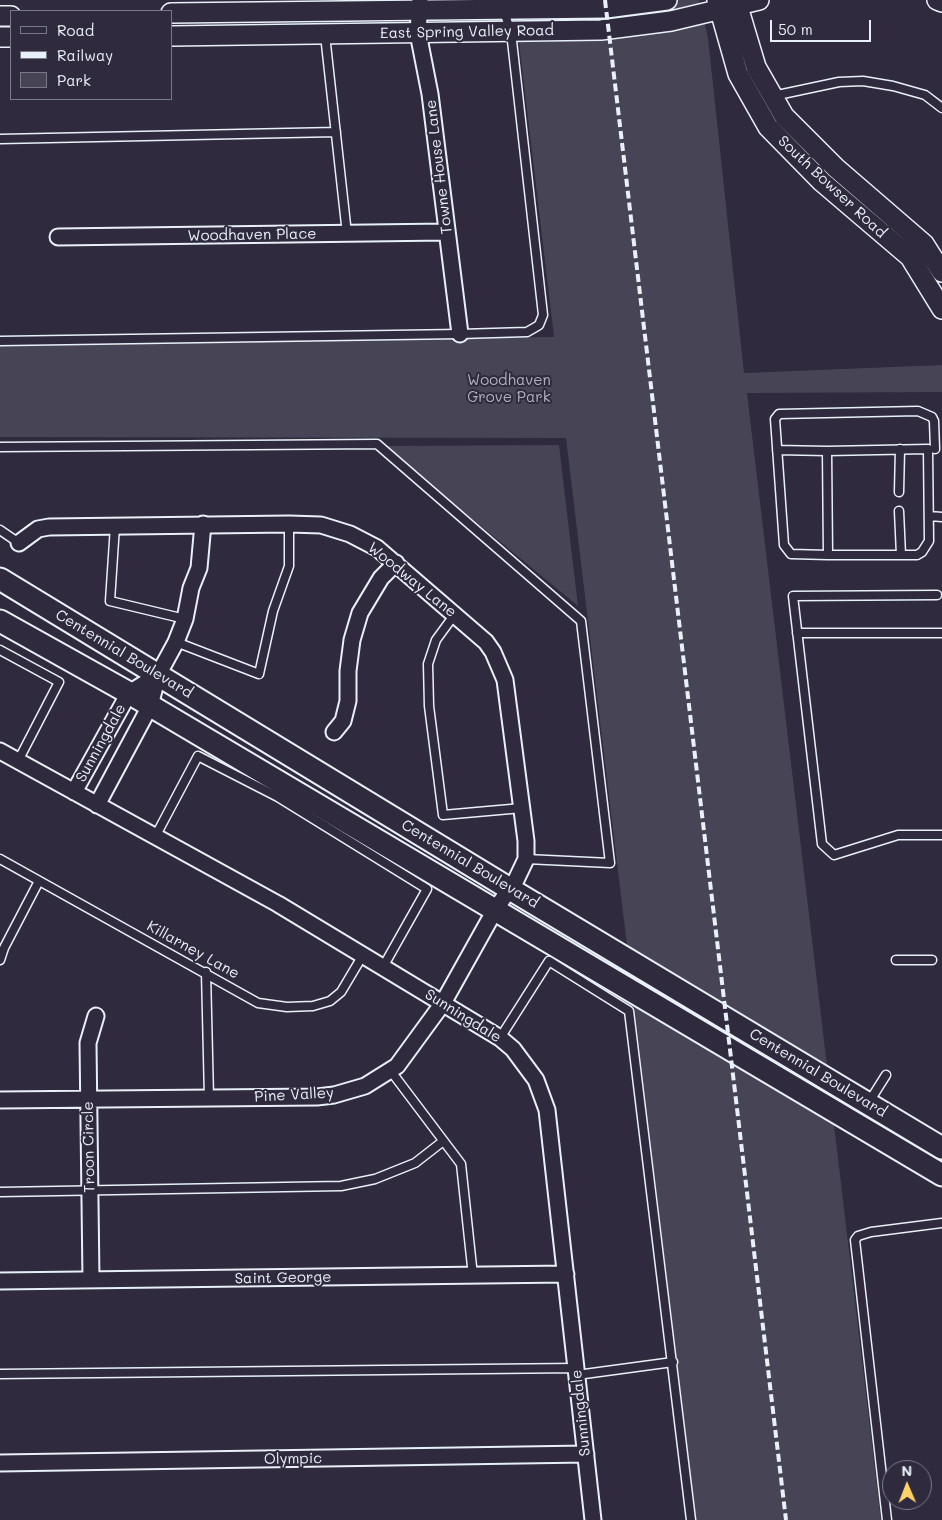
<!DOCTYPE html>
<html>
<head>
<meta charset="utf-8">
<style>
  body { margin:0 }
  #map { position:relative; width:942px; height:1520px; overflow:hidden; background:#2f2a3d; font-family:Mali,sans-serif }
  canvas { display:block }
  .legend { position:absolute; left:10px; top:10px; width:162px; height:90px; box-sizing:border-box; background:#2f2a3d; border:1px solid #797a88; margin:0; padding:6px 9px; list-style:none; font-size:15px; color:#e8f1f8 }
  .legend li { display:flex; align-items:center; gap:10px; height:25px }
  .legend b { width:25px; border:1px solid #797a88 }
  .north { position:absolute; left:882px; top:1460px; width:50px; height:50px; box-sizing:border-box; background:#2f2a3d; border:1px solid #797a88; border-radius:50%; rotate:359deg; font-size:14px; font-weight:700; line-height:20px; text-align:center; color:#e8f1f8 }
  .north::after { content:''; display:block; margin:auto; width:18px; height:22px; background:#ffd166; clip-path:polygon(50% 0,100% 100%,50% 72%,0 100%) }
  .scale { position:absolute; left:770px; top:20px; width:101px; height:22px; box-sizing:border-box; border:2px solid #e8f1f8; border-top:0; padding-left:6px; font-size:15px; line-height:18px; white-space:nowrap; color:#e8f1f8; -webkit-text-stroke:4px #2f2a3d; paint-order:stroke }
</style>
</head>
<body>
<div id="map">
<canvas width="942" height="1520"></canvas>
<ul class="legend">
<li><b style="height:6px;background:#2f2a3d"></b>Road</li>
<li><b style="height:6px;background:#e8f1f8"></b>Railway</li>
<li><b style="height:14px;background:#464455"></b>Park</li>
</ul>
<div class="north">N</div>
<div class="scale">50 m</div>
</div>
<script>
const ctx = document.querySelector('canvas').getContext('2d');
ctx.lineJoin = 'round';
function fillPath(path, color) {
  ctx.fillStyle = color;
  ctx.fill(path, 'evenodd');
}
function shape(rows) {
  const path = new Path2D();
  for (const r of rows) {
    path.moveTo(r[0], r[1]);
    for (let i = 2; i < r.length; i += 2) path.lineTo(r[i], r[i + 1]);
  }
  return path;
}
function strokePath(path, color, width, dash) {
  ctx.strokeStyle = color;
  ctx.lineWidth = width;
  ctx.lineCap = dash ? 'butt' : 'round';
  ctx.setLineDash(dash || []);
  ctx.stroke(path);
}
function label(font, color, halo, rows, align = 'center') {
  ctx.font = font + ' Mali,sans-serif';
  ctx.lineWidth = 4;
  ctx.setLineDash([]);
  ctx.textBaseline = 'middle';
  ctx.strokeStyle = halo;
  ctx.fillStyle = color;
  for (const [text, x, y, turn = 0] of rows) {
    ctx.save();
    ctx.translate(x, y);
    ctx.rotate((+turn || 0) * Math.PI / 180);
    ctx.textAlign = isNaN(turn) ? turn : align;
    if (halo) ctx.strokeText(text, 0, 0);
    ctx.fillText(text, 0, 0);
    ctx.restore();
  }
}
fillPath(shape([
  [514,0,699,0,708,38,744,373,942,365,942,392,747,393,881,1520,696,1520,566,438,0,437,0,342,98,339,554,337],
  [559,445,578,606,384,446]
]), '#464455');
const service = shape([
  [325,35,347,234],
  [773,96,839,82,863,81,893,86,925,95,942,108],
  [0,139,336,132],
  [0,341,460,334,527,332,534,328,539,325,543,315,511,32,503,9],
  [0,447,377,444,581,621,610,863,526,859],
  [928,449,929,541,922,552,917,555,828,555,827,451,928,449],
  [777,450,827,451],
  [899,492,900,449],
  [899,511,901,555],
  [929,516,942,517],
  [115,526,110,601,185,619],
  [0,530,19,543],
  [828,555,791,554,784,545,775,419,779,414,918,411,932,417,934,421,935,449],
  [937,595,793,596,822,844,834,855,898,835,942,835],
  [455,614,436,640,428,664,429,706,443,815,522,808],
  [797,633,942,633],
  [176,642,259,674,273,611,289,566,289,524],
  [0,650,59,682,18,761],
  [155,837,198,756,278,797,427,889,383,967],
  [0,859,258,1003,287,1007,313,1006,330,1001,341,992,363,955],
  [0,960,4,948,39,881],
  [896,960,932,960],
  [206,972,209,1098],
  [500,1038,549,961,629,1011,691,1520],
  [390,1070,461,1164,473,1276],
  [869,1102,886,1075],
  [0,1192,341,1186,375,1179,415,1163,442,1142],
  [0,1374,577,1368],
  [577,1375,673,1362],
  [887,1520,855,1240,858,1236,871,1232,942,1223]
]);
const minor = shape([
  [420,0,418,33,430,94,460,334],
  [58,237,446,232],
  [334,732,343,721,348,701,348,671,352,640,360,613,381,578,396,563],
  [0,751,278,904,500,1038,513,1049,536,1080,547,1110,593,1520],
  [74,792,129,693,158,675],
  [97,805,150,706,158,675,176,642,185,619,191,588,199,568,203,524],
  [0,1100,317,1097,334,1095,365,1086,397,1066,443,1003,495,910,516,880,526,859,526,841,505,680,493,652,486,642,377,548,350,534,321,525,289,524,49,527,38,529,19,543],
  [91,1280,88,1043,96,1016],
  [0,1281,566,1274],
  [0,1463,586,1454]
]);
const tertiary = shape([
  [717,0,738,74,768,127,822,182,910,257,942,309],
  [736,0,756,67,784,116,836,168,924,244,942,272],
  [937,0,942,2],
  [171,13,606,8,667,0],
  [0,16,11,16],
  [171,36,601,30,671,21,759,0],
  [0,37,11,37]
]);
const secondary = shape([
  [0,579,510,889,942,1148],
  [0,621,129,693,942,1175]
]);
strokePath(service, '#e8f1f8', 11);
strokePath(minor, '#e8f1f8', 19);
strokePath(tertiary, '#e8f1f8', 22);
strokePath(secondary, '#e8f1f8', 25);
strokePath(service, '#2f2a3d', 8);
strokePath(minor, '#2f2a3d', 15);
strokePath(tertiary, '#2f2a3d', 19);
strokePath(secondary, '#2f2a3d', 21);
strokePath(shape([
  [605,0,786,1520]
]), '#e8f1f8', 4, [8, 4]);
label('15px', '#e8f1f8', '#2f2a3d', [
  ["East Spring Valley Road",467,32,-1],
  ["Towne House Lane",439,167,-97],
  ["South Bowser Road",832,187,43],
  ["Woodhaven Place",252,235,-1],
  ["Woodway Lane",412,580,39],
  ["Centennial Boulevard",124,654,31],
  ["Sunningdale",101,743,-61],
  ["Centennial Boulevard",470,864,31],
  ["Killarney Lane",193,950,29],
  ["Sunningdale",463,1016,32],
  ["Centennial Boulevard",818,1073,31],
  ["Pine Valley",294,1095,-3],
  ["Troon Circle",89,1147,-91],
  ["Saint George",283,1278,-1],
  ["Sunningdale",581,1413,-96],
  ["Olympic",293,1459,-1]
]);
label('15px', '#afb4bf', '#2f2a3d', [
  ["Woodhaven",509,380],
  ["Grove Park",509,397]
]);
</script>
</body>
</html>
